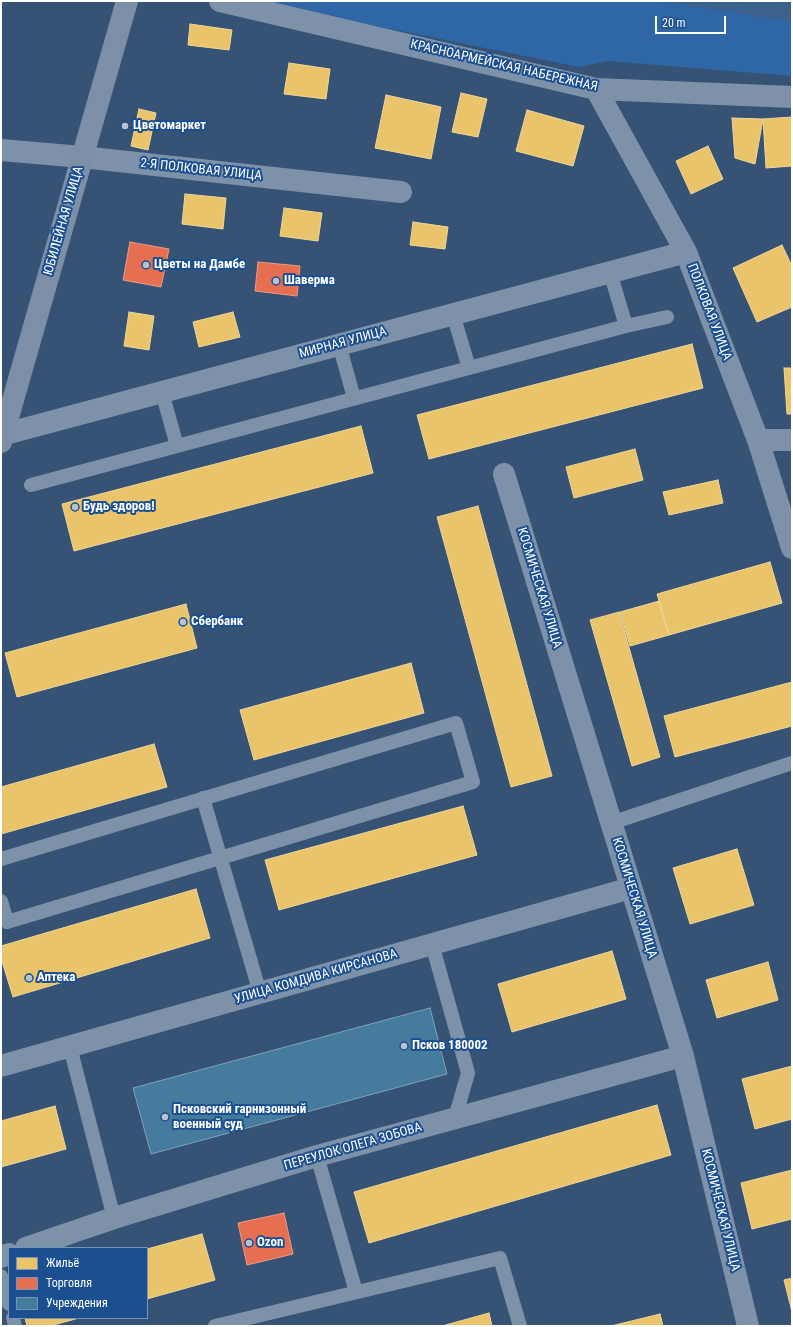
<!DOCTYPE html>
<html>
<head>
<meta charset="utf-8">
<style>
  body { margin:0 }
  #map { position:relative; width:793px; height:1327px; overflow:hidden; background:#365274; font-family:"Roboto Condensed",sans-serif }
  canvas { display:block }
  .frame { position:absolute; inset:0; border:2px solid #fff; pointer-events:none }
  .legend { position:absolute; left:8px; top:1247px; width:140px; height:72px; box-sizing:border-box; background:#1b4f8f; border:1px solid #7695bc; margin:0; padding:5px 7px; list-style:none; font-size:12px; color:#fff }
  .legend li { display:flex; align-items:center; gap:8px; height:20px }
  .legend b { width:20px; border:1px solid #7695bc }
  .scale { position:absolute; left:655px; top:16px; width:71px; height:18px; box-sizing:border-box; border:2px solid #fff; border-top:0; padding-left:5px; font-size:12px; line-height:14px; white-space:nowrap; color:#fff; -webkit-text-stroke:3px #1b4f8f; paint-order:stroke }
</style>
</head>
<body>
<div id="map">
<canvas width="793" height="1327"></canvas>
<div class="frame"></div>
<ul class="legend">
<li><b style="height:11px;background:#e9c46a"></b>Жильё</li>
<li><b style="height:11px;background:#e76f51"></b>Торговля</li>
<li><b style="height:11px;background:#457b9d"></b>Учреждения</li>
</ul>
<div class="scale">20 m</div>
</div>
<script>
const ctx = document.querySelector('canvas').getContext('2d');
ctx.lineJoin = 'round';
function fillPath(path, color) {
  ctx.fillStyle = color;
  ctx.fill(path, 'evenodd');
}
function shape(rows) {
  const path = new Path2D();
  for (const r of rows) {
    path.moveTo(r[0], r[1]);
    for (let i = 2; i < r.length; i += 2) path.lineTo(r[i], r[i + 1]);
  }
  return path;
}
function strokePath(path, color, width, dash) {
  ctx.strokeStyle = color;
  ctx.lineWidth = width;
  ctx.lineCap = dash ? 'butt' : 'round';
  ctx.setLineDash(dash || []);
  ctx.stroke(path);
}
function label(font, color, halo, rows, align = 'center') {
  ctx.font = font + ' "Roboto Condensed",sans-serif';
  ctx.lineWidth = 4;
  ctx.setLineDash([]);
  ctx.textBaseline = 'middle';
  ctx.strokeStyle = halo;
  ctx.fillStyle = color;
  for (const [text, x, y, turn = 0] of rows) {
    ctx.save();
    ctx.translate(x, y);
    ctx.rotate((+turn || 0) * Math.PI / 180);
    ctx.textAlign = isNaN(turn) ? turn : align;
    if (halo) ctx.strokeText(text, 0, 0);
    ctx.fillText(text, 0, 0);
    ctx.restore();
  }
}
fillPath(shape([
  [252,1,662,1,792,21,792,76,608,61,579,67]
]), '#2f66a5');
fillPath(shape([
  [662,1,792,1,792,21,787,21]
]), '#3b618d');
const homes = shape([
  [190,24,232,30,229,50,188,45,190,24],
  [289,63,330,69,326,99,284,94,289,63],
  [461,93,487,99,478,137,452,132,461,93],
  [386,95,441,107,431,159,375,148,386,95],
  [139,109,156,113,148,150,131,146,139,109],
  [527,110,584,126,573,166,516,151,527,110],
  [792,117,792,166,766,168,763,119,792,117],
  [732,118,763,119,755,164,735,158,732,118],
  [708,146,723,179,691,194,676,161,708,146],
  [185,194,226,198,223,229,182,224,185,194],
  [284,208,322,213,318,241,280,236,284,208],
  [413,222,448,227,445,249,410,245,413,222],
  [782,245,792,266,792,307,757,322,733,268,782,245],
  [129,312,154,316,149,350,124,346,129,312],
  [233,312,240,337,199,347,193,322,233,312],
  [692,344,703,388,429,459,417,415,692,344],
  [784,368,792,368,792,414,787,414,784,368],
  [361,426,373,473,74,551,62,504,361,426],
  [635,449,643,480,574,498,566,467,635,449],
  [718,480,723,503,669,515,663,492,718,480],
  [478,506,552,776,511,787,437,517,478,506],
  [770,562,782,603,669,635,657,594,770,562],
  [659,601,669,635,630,646,620,612,659,601],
  [186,604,197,648,17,697,5,653,186,604],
  [619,612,660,757,632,766,590,620,619,612],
  [411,663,424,713,254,760,240,710,411,663],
  [792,682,792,726,675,757,664,716,792,682],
  [154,744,167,787,1,834,1,787,154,744],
  [463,806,477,855,279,910,265,860,463,806],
  [737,849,754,905,690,924,673,868,737,849],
  [196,889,210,938,13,997,1,958,1,946,196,889],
  [612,951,626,999,512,1032,498,984,612,951],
  [768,962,778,1000,717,1018,706,980,768,962],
  [792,1066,792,1119,755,1129,742,1079,792,1066],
  [657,1105,671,1155,369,1243,354,1192,657,1105],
  [55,1106,66,1149,1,1167,1,1121,55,1106],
  [792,1170,792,1219,752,1229,741,1183,792,1170],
  [202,1234,215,1280,147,1299,147,1249,202,1234],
  [792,1278,792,1312,784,1280,792,1278],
  [489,1313,492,1326,442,1326,489,1313],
  [660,1314,663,1326,611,1326,660,1314],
  [25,1318,79,1318,50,1326,27,1326,25,1318]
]);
fillPath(homes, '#e9c46a');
strokePath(homes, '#f0d697', 1);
const shops = shape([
  [130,242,169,249,161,287,123,280,130,242],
  [258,262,300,266,297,296,255,291,258,262],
  [284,1213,293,1254,247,1265,238,1223,284,1213]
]);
fillPath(shops, '#e76f51');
strokePath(shops, '#ee9a85', 1);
const public = shape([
  [430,1008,447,1074,151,1154,133,1088,430,1008]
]);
fillPath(public, '#457b9d');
strokePath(public, '#7da3ba', 1);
strokePath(shape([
  [610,272,626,326],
  [453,314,469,368],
  [339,344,354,398],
  [162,392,177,446],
  [31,485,626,326,667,317],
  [203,798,260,993],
  [611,823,792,763],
  [1,859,456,723,473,782,7,922,1,901],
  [432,944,468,1073,455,1118],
  [70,1047,114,1218],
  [317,1156,356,1292],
  [1,1276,9,1304],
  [13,1318,15,1326],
  [215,1326,500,1258,520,1326]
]), '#7d92a8', 14);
strokePath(shape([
  [220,1,596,89,792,97],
  [596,89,686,252,758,440,792,548],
  [1,150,82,157,401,192],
  [1,435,686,252],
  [758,440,792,440],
  [504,474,683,1056,748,1326],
  [1,1066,631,888],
  [26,1248,114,1218,317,1156,683,1056],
  [1,1257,9,1254]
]), '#7d92a8', 22);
strokePath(shape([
  [1,442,127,1]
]), '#7d8ea7', 22);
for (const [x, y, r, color] of [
  [125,126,4,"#b9c2ce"],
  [146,265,4,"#b9c2ce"],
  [276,281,4,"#b9c2ce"],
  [75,507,4,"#b9c2ce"],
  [183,622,4,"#b9c2ce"],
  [29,978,4,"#b9c2ce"],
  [404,1046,4,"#b9c2ce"],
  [165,1117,4,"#b9c2ce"],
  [249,1243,4,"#b9c2ce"]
]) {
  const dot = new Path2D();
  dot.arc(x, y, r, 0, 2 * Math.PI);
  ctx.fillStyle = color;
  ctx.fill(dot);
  strokePath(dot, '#1b4f8f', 1.5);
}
label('13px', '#fff', '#1b4f8f', [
  ["КРАСНОАРМЕЙСКАЯ НАБЕРЕЖНАЯ",504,66,13],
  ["2-Я ПОЛКОВАЯ УЛИЦА",201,170,6],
  ["ЮБИЛЕЙНАЯ УЛИЦА",64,221,-74],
  ["ПОЛКОВАЯ УЛИЦА",709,312,69],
  ["МИРНАЯ УЛИЦА",343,343,-15],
  ["КОСМИЧЕСКАЯ УЛИЦА",539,588,73],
  ["КОСМИЧЕСКАЯ УЛИЦА",634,898,73],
  ["УЛИЦА КОМДИВА КИРСАНОВА",316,977,-16],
  ["ПЕРЕУЛОК ОЛЕГА ЗОБОВА",353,1147,-16],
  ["КОСМИЧЕСКАЯ УЛИЦА",720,1210,76]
]);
label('bold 13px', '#fff', '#1b4f8f', [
  ["Цветомаркет",133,126],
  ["Цветы на Дамбе",154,265],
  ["Шаверма",284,281],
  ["Будь здоров!",83,507],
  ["Сбербанк",191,622],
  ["Аптека",37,978],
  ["Псков 180002",412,1046],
  ["Псковский гарнизонный",173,1110],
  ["военный суд",173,1125],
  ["Ozon",257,1243]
], 'left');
</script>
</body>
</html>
